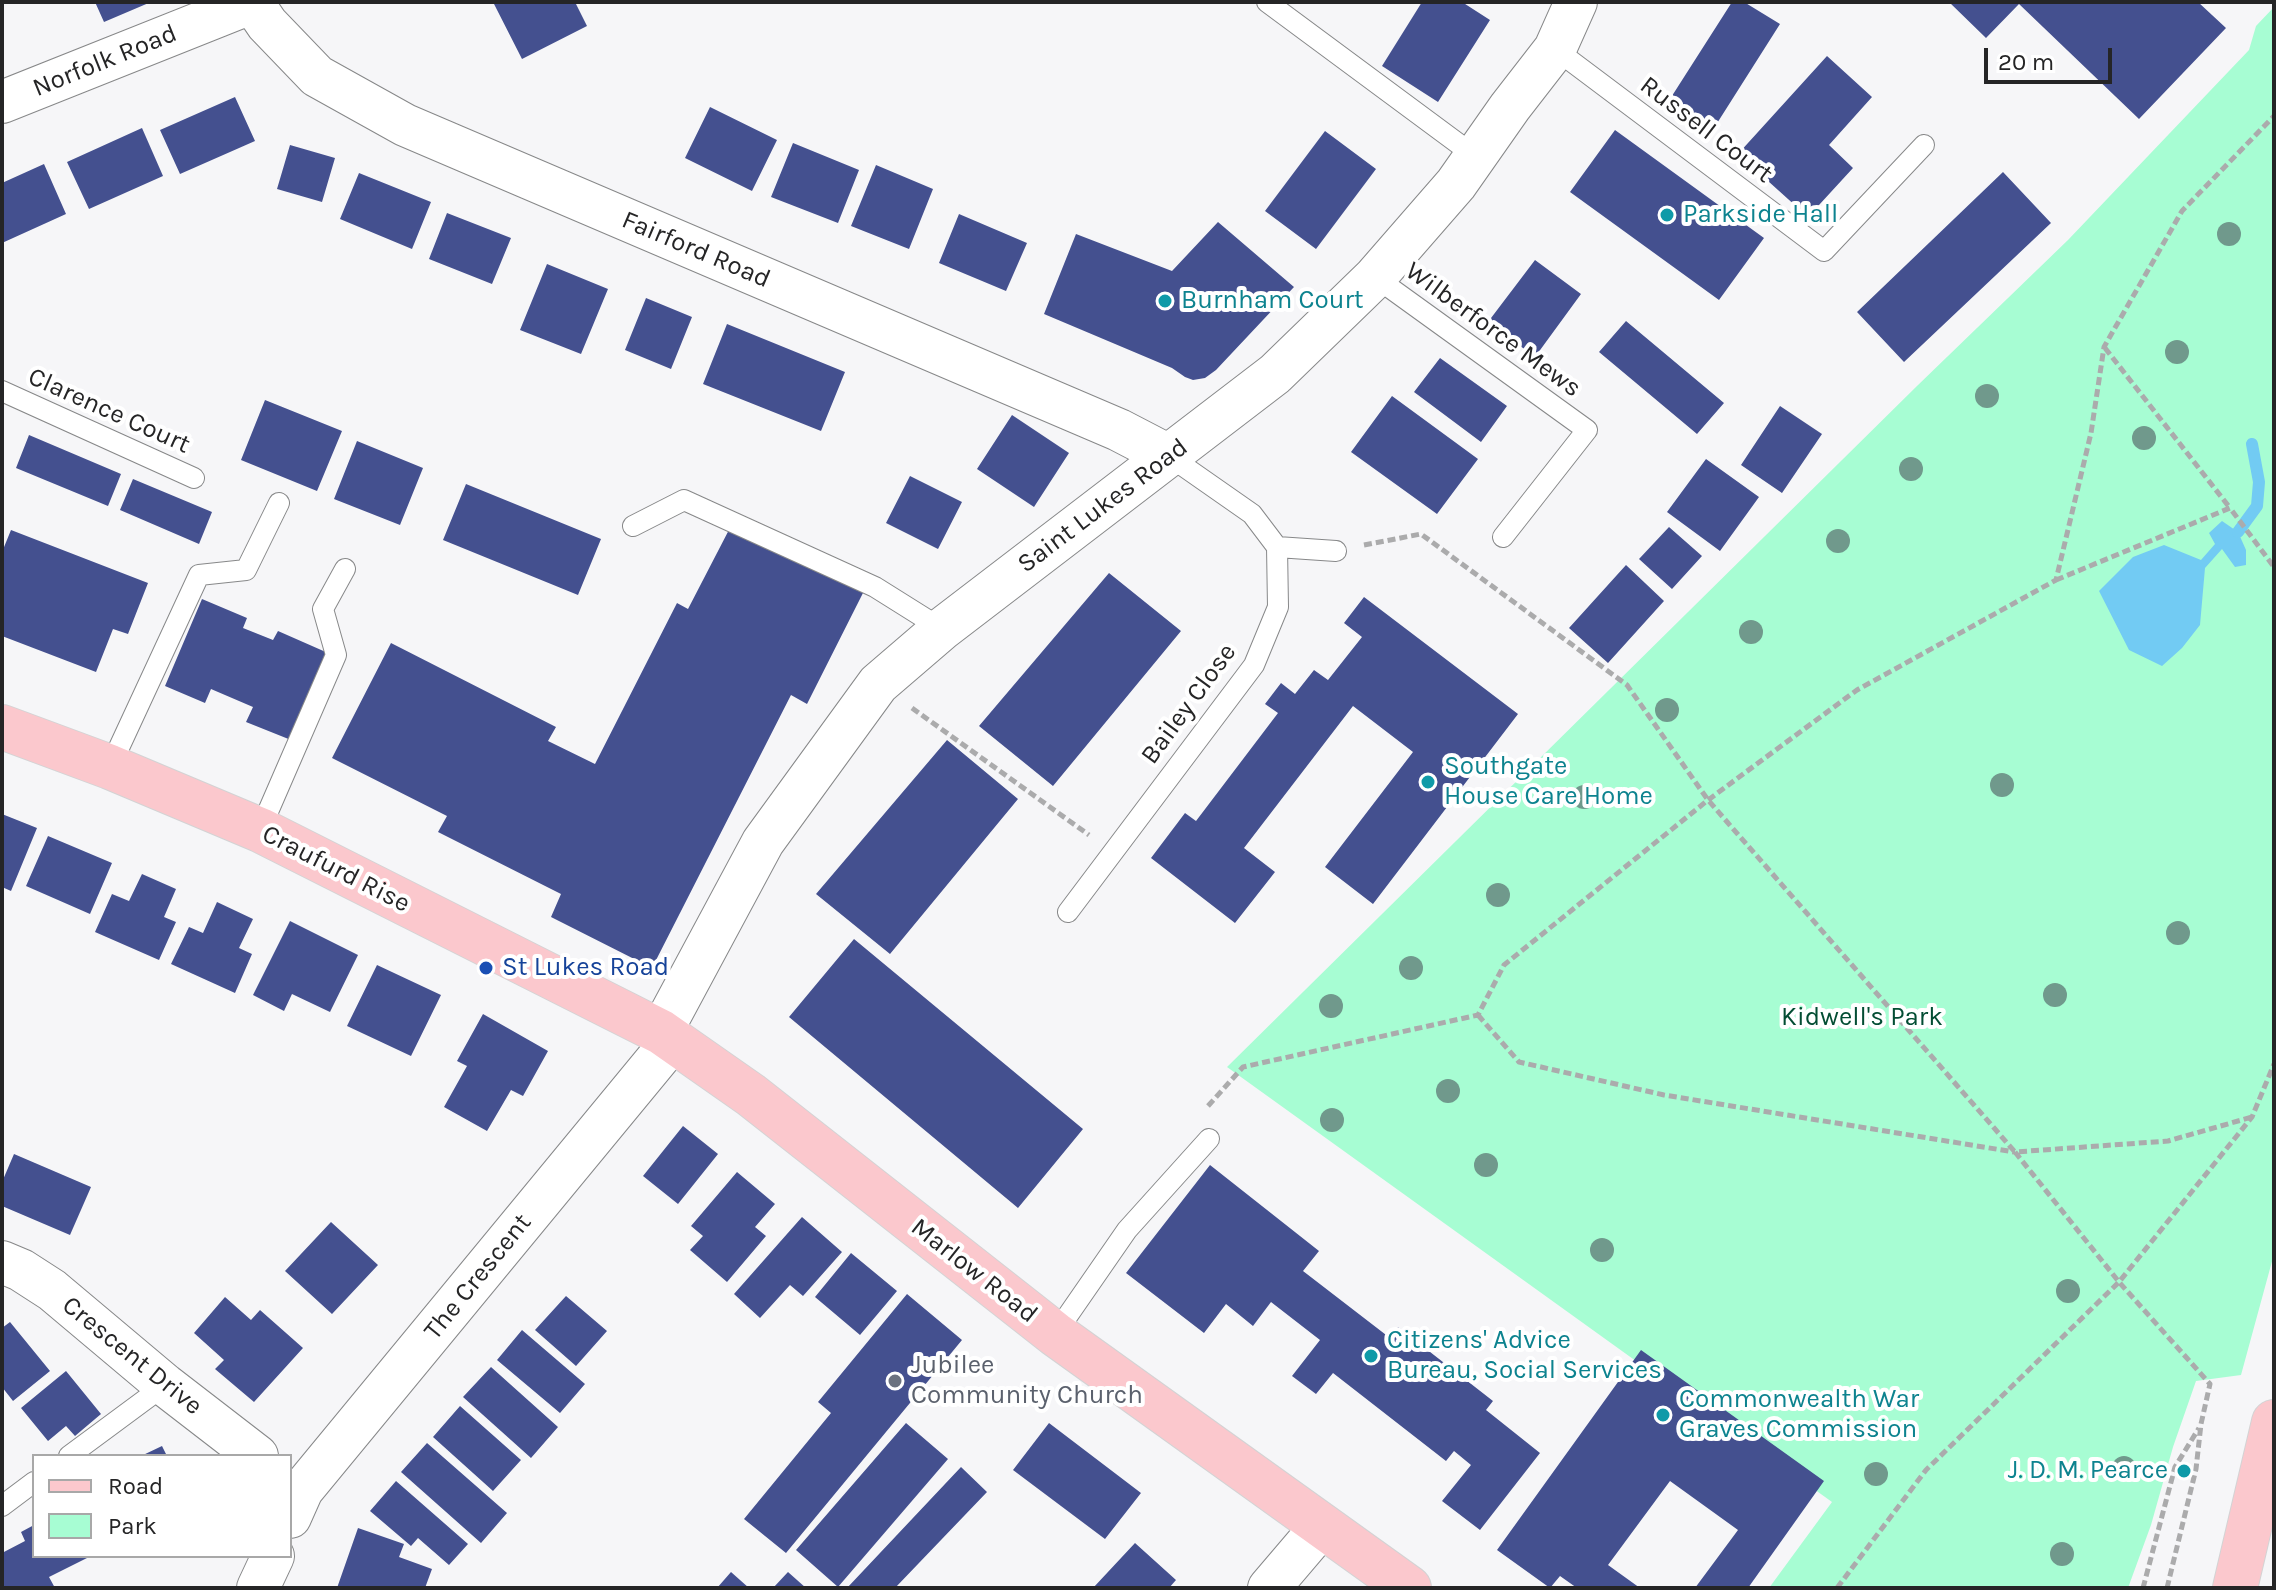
<!DOCTYPE html>
<html>
<head>
<meta charset="utf-8">
<style>
  body { margin:0 }
  #map { position:relative; width:2276px; height:1590px; overflow:hidden; background:#f6f6f8; font-family:Karla,sans-serif }
  canvas { display:block }
  .frame { position:absolute; inset:0; border:4px solid #252526; pointer-events:none }
  .legend { position:absolute; left:32px; top:1454px; width:260px; height:104px; box-sizing:border-box; background:#fff; border:2px solid #a8a8a8; margin:0; padding:10px 14px; list-style:none; font-size:24px; color:#252526 }
  .legend li { display:flex; align-items:center; gap:16px; height:40px }
  .legend b { width:40px; border:2px solid #a8a8a8 }
  .scale { position:absolute; left:1984px; top:48px; width:128px; height:36px; box-sizing:border-box; border:4px solid #252526; border-top:0; padding-left:10px; font-size:24px; line-height:28px; white-space:nowrap; color:#252526; -webkit-text-stroke:6px #fff; paint-order:stroke }
</style>
</head>
<body>
<div id="map">
<canvas width="2276" height="1590"></canvas>
<div class="frame"></div>
<ul class="legend">
<li><b style="height:10px;background:#fbc8cd"></b>Road</li>
<li><b style="height:22px;background:#a7fdd3"></b>Park</li>
</ul>
<div class="scale">20 m</div>
</div>
<script>
const ctx = document.querySelector('canvas').getContext('2d');
ctx.lineJoin = 'round';
function fillPath(path, color) {
  ctx.fillStyle = color;
  ctx.fill(path, 'evenodd');
}
function shape(rows) {
  const path = new Path2D();
  for (const r of rows) {
    path.moveTo(r[0], r[1]);
    for (let i = 2; i < r.length; i += 2) path.lineTo(r[i], r[i + 1]);
  }
  return path;
}
function strokePath(path, color, width, dash) {
  ctx.strokeStyle = color;
  ctx.lineWidth = width;
  ctx.lineCap = dash ? 'butt' : 'round';
  ctx.setLineDash(dash || []);
  ctx.stroke(path);
}
function label(font, color, halo, rows, align = 'center') {
  ctx.font = font + ' Karla,sans-serif';
  ctx.lineWidth = 8;
  ctx.setLineDash([]);
  ctx.textBaseline = 'middle';
  ctx.strokeStyle = halo;
  ctx.fillStyle = color;
  for (const [text, x, y, turn = 0] of rows) {
    ctx.save();
    ctx.translate(x, y);
    ctx.rotate((+turn || 0) * Math.PI / 180);
    ctx.textAlign = isNaN(turn) ? turn : align;
    if (halo) ctx.strokeText(text, 0, 0);
    ctx.fillText(text, 0, 0);
    ctx.restore();
  }
}
fillPath(shape([
  [2274,7,2274,1254,2241,1375,2196,1381,2173,1447,2151,1525,2128,1588,1769,1588,1832,1502,1227,1067,1918,385,2068,240,2249,50,2256,26]
]), '#a7fdd3');
fillPath(shape([
  [2222,521,2238,532,2246,550,2246,565,2235,567,2222,549,2205,568,2200,625,2182,648,2162,666,2129,650,2099,591,2133,557,2164,545,2201,560,2215,544,2209,533]
]), '#72cbf3');
strokePath(shape([
  [2238,532,2257,506,2259,482,2252,444]
]), '#72cbf3', 12);
fillPath(shape([
  [95,2,151,2,104,22],
  [493,2,575,2,587,26,522,59],
  [1422,2,1462,2,1490,20,1438,102,1382,66],
  [1732,2,1744,2,1780,24,1714,128,1670,99],
  [1949,2,2198,2,2226,28,2139,119,2019,4,1986,38],
  [1827,56,1872,97,1829,145,1853,168,1808,217,1738,154],
  [235,97,255,141,180,174,160,130],
  [710,107,777,140,752,191,685,158],
  [142,128,163,176,89,209,67,162],
  [1615,130,1764,238,1719,300,1570,192],
  [1325,131,1376,169,1316,249,1265,211],
  [793,143,859,170,838,223,771,197],
  [290,145,335,158,322,202,277,189],
  [44,164,66,214,2,243,2,183],
  [876,165,933,189,909,249,851,226],
  [2003,172,2051,223,1904,362,1857,312],
  [359,173,431,202,412,249,340,219],
  [447,213,511,238,492,284,429,259],
  [959,214,1027,243,1006,291,939,263],
  [1218,222,1294,287,1216,370,1205,378,1193,380,1185,377,1172,368,1044,314,1076,234,1172,271],
  [1535,260,1581,294,1535,357,1488,322],
  [547,264,608,289,581,354,520,330],
  [646,298,692,317,671,369,625,350],
  [1626,321,1724,403,1697,434,1599,352],
  [727,324,845,372,821,431,703,384],
  [1440,358,1507,406,1481,442,1414,392],
  [1392,396,1478,459,1437,514,1351,452],
  [265,400,342,431,317,491,241,460],
  [1780,406,1822,434,1782,493,1741,465],
  [1012,415,1069,453,1034,507,977,469],
  [29,435,121,474,108,506,16,468],
  [357,441,423,468,400,525,334,499],
  [1706,459,1759,497,1720,551,1667,512],
  [910,476,962,502,938,549,886,523],
  [133,479,212,512,199,544,120,510],
  [466,484,601,539,578,595,443,540],
  [732,524,864,591,807,704,791,695,652,968,551,917,561,894,438,832,447,816,332,758,391,643,556,727,548,741,595,764,677,603,688,609],
  [1669,527,1702,556,1672,589,1639,559],
  [11,530,148,583,128,634,113,629,96,672,2,636,2,552],
  [1626,565,1664,601,1608,663,1569,628],
  [1109,573,1181,631,1053,786,979,726],
  [1364,597,1518,714,1373,904,1325,867,1413,752,1353,706,1244,848,1275,872,1235,923,1151,858,1185,813,1196,821,1278,713,1265,704,1281,683,1295,694,1314,670,1328,680,1362,637,1344,623],
  [202,599,247,618,243,628,273,640,278,631,328,653,291,740,246,722,253,707,211,689,205,703,165,686],
  [947,740,1018,799,890,954,816,894],
  [2,814,37,828,11,891,2,887],
  [48,836,112,863,90,914,26,886],
  [142,874,176,889,164,917,176,922,159,960,95,932,112,894,129,901],
  [217,902,253,919,239,948,252,954,235,993,171,964,189,927,203,933],
  [290,921,358,955,330,1012,292,994,284,1011,253,995],
  [854,939,1083,1129,1018,1208,789,1017],
  [377,965,441,995,411,1056,347,1026],
  [483,1014,548,1051,523,1096,511,1090,487,1131,444,1107,467,1066,457,1061],
  [683,1126,718,1154,678,1204,643,1176],
  [14,1154,91,1187,70,1235,2,1206,2,1182],
  [1210,1165,1319,1251,1303,1271,1390,1338,1398,1327,1493,1401,1486,1410,1540,1453,1480,1530,1442,1501,1471,1465,1454,1451,1446,1461,1333,1373,1316,1394,1292,1376,1320,1340,1271,1302,1253,1326,1226,1304,1204,1333,1126,1273],
  [737,1172,775,1204,755,1227,766,1236,727,1282,690,1250,703,1236,691,1226],
  [802,1217,842,1252,803,1296,790,1285,760,1318,734,1294],
  [331,1222,378,1265,332,1314,285,1271],
  [851,1253,897,1291,860,1335,815,1297],
  [907,1294,962,1340,786,1553,744,1519,831,1413,818,1402],
  [566,1296,607,1331,576,1366,535,1330],
  [225,1297,251,1320,260,1310,303,1348,254,1402,215,1369,224,1360,194,1333],
  [10,1322,50,1371,13,1401,2,1387,2,1328],
  [522,1330,585,1384,560,1413,497,1360],
  [1641,1350,1824,1481,1748,1588,1695,1588,1738,1530,1670,1481,1608,1565,1640,1588,1577,1588,1560,1576,1550,1588,1497,1550],
  [491,1367,558,1427,531,1458,463,1397],
  [66,1371,101,1414,75,1436,66,1426,48,1441,21,1408],
  [460,1406,521,1460,493,1491,433,1437],
  [906,1423,948,1459,838,1587,796,1550],
  [1049,1423,1141,1493,1105,1539,1013,1470],
  [427,1443,507,1513,481,1543,401,1472],
  [162,1446,167,1456,141,1456],
  [961,1467,987,1492,895,1588,847,1588],
  [396,1481,468,1544,449,1565,418,1538,411,1546,370,1511],
  [34,1525,34,1556,91,1556,49,1577,55,1588,2,1588,2,1553,25,1541,21,1532],
  [358,1528,404,1544,399,1557,432,1569,425,1588,337,1588],
  [1135,1543,1176,1580,1169,1588,1093,1588],
  [731,1572,749,1588,717,1588],
  [788,1572,806,1588,773,1588]
]), '#44508f');
const service = shape([
  [1267,2,1475,156],
  [1555,49,1824,251,1924,145],
  [1375,277,1587,430,1503,537],
  [2,391,194,478],
  [633,526,684,500,875,587,942,629],
  [1277,547,1336,551],
  [110,767,199,575,246,570,279,503],
  [260,830,336,655,323,609,345,569],
  [1068,912,1254,665,1278,607,1277,547,1252,514,1169,456],
  [1055,1334,1127,1230,1209,1139],
  [69,1456,165,1385],
  [2,1506,34,1482]
]);
const minor = shape([
  [252,2,267,24,317,76,405,125,1119,430,1169,456],
  [2,102,253,2],
  [661,1032,763,842,878,684,942,629,1275,374,1375,277,1456,184,1510,107,1555,49,1576,2],
  [2,1262,21,1270,52,1290,165,1385,257,1456],
  [290,1517,302,1490,673,1040],
  [258,1588,273,1556],
  [1269,1588,1321,1527]
]);
const primary = shape([
  [2,727,110,767,260,830,661,1032,751,1095,1055,1334,1409,1588],
  [2235,1588,2274,1422]
]);
strokePath(service, '#878889', 22);
strokePath(minor, '#878889', 44);
strokePath(primary, '#d3d3d4', 46);
strokePath(shape([
  [2105,348,2230,508],
  [1364,545,1421,534,1627,685,1708,800,2015,1152],
  [2056,580,2230,508,2274,567],
  [912,708,1089,835],
  [1478,1015,1519,1062,1664,1095,2014,1152],
  [1208,1106,1243,1067,1478,1015,1504,965,1708,800,1857,690,2056,580,2091,433,2104,347,2182,211,2274,116],
  [1837,1588,1926,1470,2119,1282,2252,1117,2274,1064],
  [2143,1588,2175,1467,2199,1428],
  [2167,1588,2196,1469,2201,1424,2210,1384,2119,1282,2015,1152,2168,1141,2252,1117]
]), '#ababac', 5, [8, 4]);
strokePath(service, '#fff', 20);
strokePath(minor, '#fff', 42);
strokePath(primary, '#fbc8cd', 44);
ctx.fillStyle = '#70998c';
for (const [x, y] of [
  [2229,234],
  [2177,352],
  [1987,396],
  [2144,438],
  [1911,469],
  [1838,541],
  [1751,632],
  [1667,710],
  [2002,785],
  [1584,797],
  [1498,895],
  [2178,933],
  [1411,968],
  [2055,995],
  [1331,1006],
  [1448,1091],
  [1332,1120],
  [1486,1165],
  [1602,1250],
  [2068,1291],
  [2124,1468],
  [1876,1474],
  [2062,1554]
]) {
  ctx.beginPath();
  ctx.arc(x, y, 12, 0, 2 * Math.PI);
  ctx.fill();
}
for (const [x, y, r, color] of [
  [1667,215,8,"#0f9aa8"],
  [1165,301,8,"#0f9aa8"],
  [1428,782,8,"#0f9aa8"],
  [486,968,8,"#1a4fb4"],
  [1371,1356,8,"#0f9aa8"],
  [895,1381,8,"#6b7280"],
  [1663,1415,8,"#0f9aa8"],
  [2184,1471,8,"#0f9aa8"]
]) {
  const dot = new Path2D();
  dot.arc(x, y, r, 0, 2 * Math.PI);
  ctx.fillStyle = color;
  ctx.fill(dot);
  strokePath(dot, '#fff', 3);
}
label('26px', '#252526', '#fff', [
  ["Norfolk Road",105,61,-22],
  ["Russell Court",1706,130,37],
  ["Fairford Road",696,250,23],
  ["Wilberforce Mews",1493,330,36],
  ["Clarence Court",109,411,24],
  ["Saint Lukes Road",1103,506,-37],
  ["Bailey Close",1189,704,-54],
  ["Craufurd Rise",336,869,27],
  ["Marlow Road",974,1271,38],
  ["The Crescent",478,1277,-51],
  ["Crescent Drive",132,1356,39]
]);
label('26px', '#0d838f', '#fff', [
  ["Parkside Hall",1683,215],
  ["Burnham Court",1181,301],
  ["Southgate",1444,767],
  ["House Care Home",1444,797],
  ["Citizens' Advice",1387,1341],
  ["Bureau, Social Services",1387,1371],
  ["Commonwealth War",1679,1400],
  ["Graves Commission",1679,1430],
  ["J. D. M. Pearce",2168,1471,"right"]
], 'left');
label('26px', '#164399', '#fff', [
  ["St Lukes Road",502,968]
], 'left');
label('26px', '#034d33', '#fff', [
  ["Kidwell's Park",1862,1018]
]);
label('26px', '#5b616d', '#fff', [
  ["Jubilee",911,1366],
  ["Community Church",911,1396]
], 'left');
</script>
</body>
</html>
